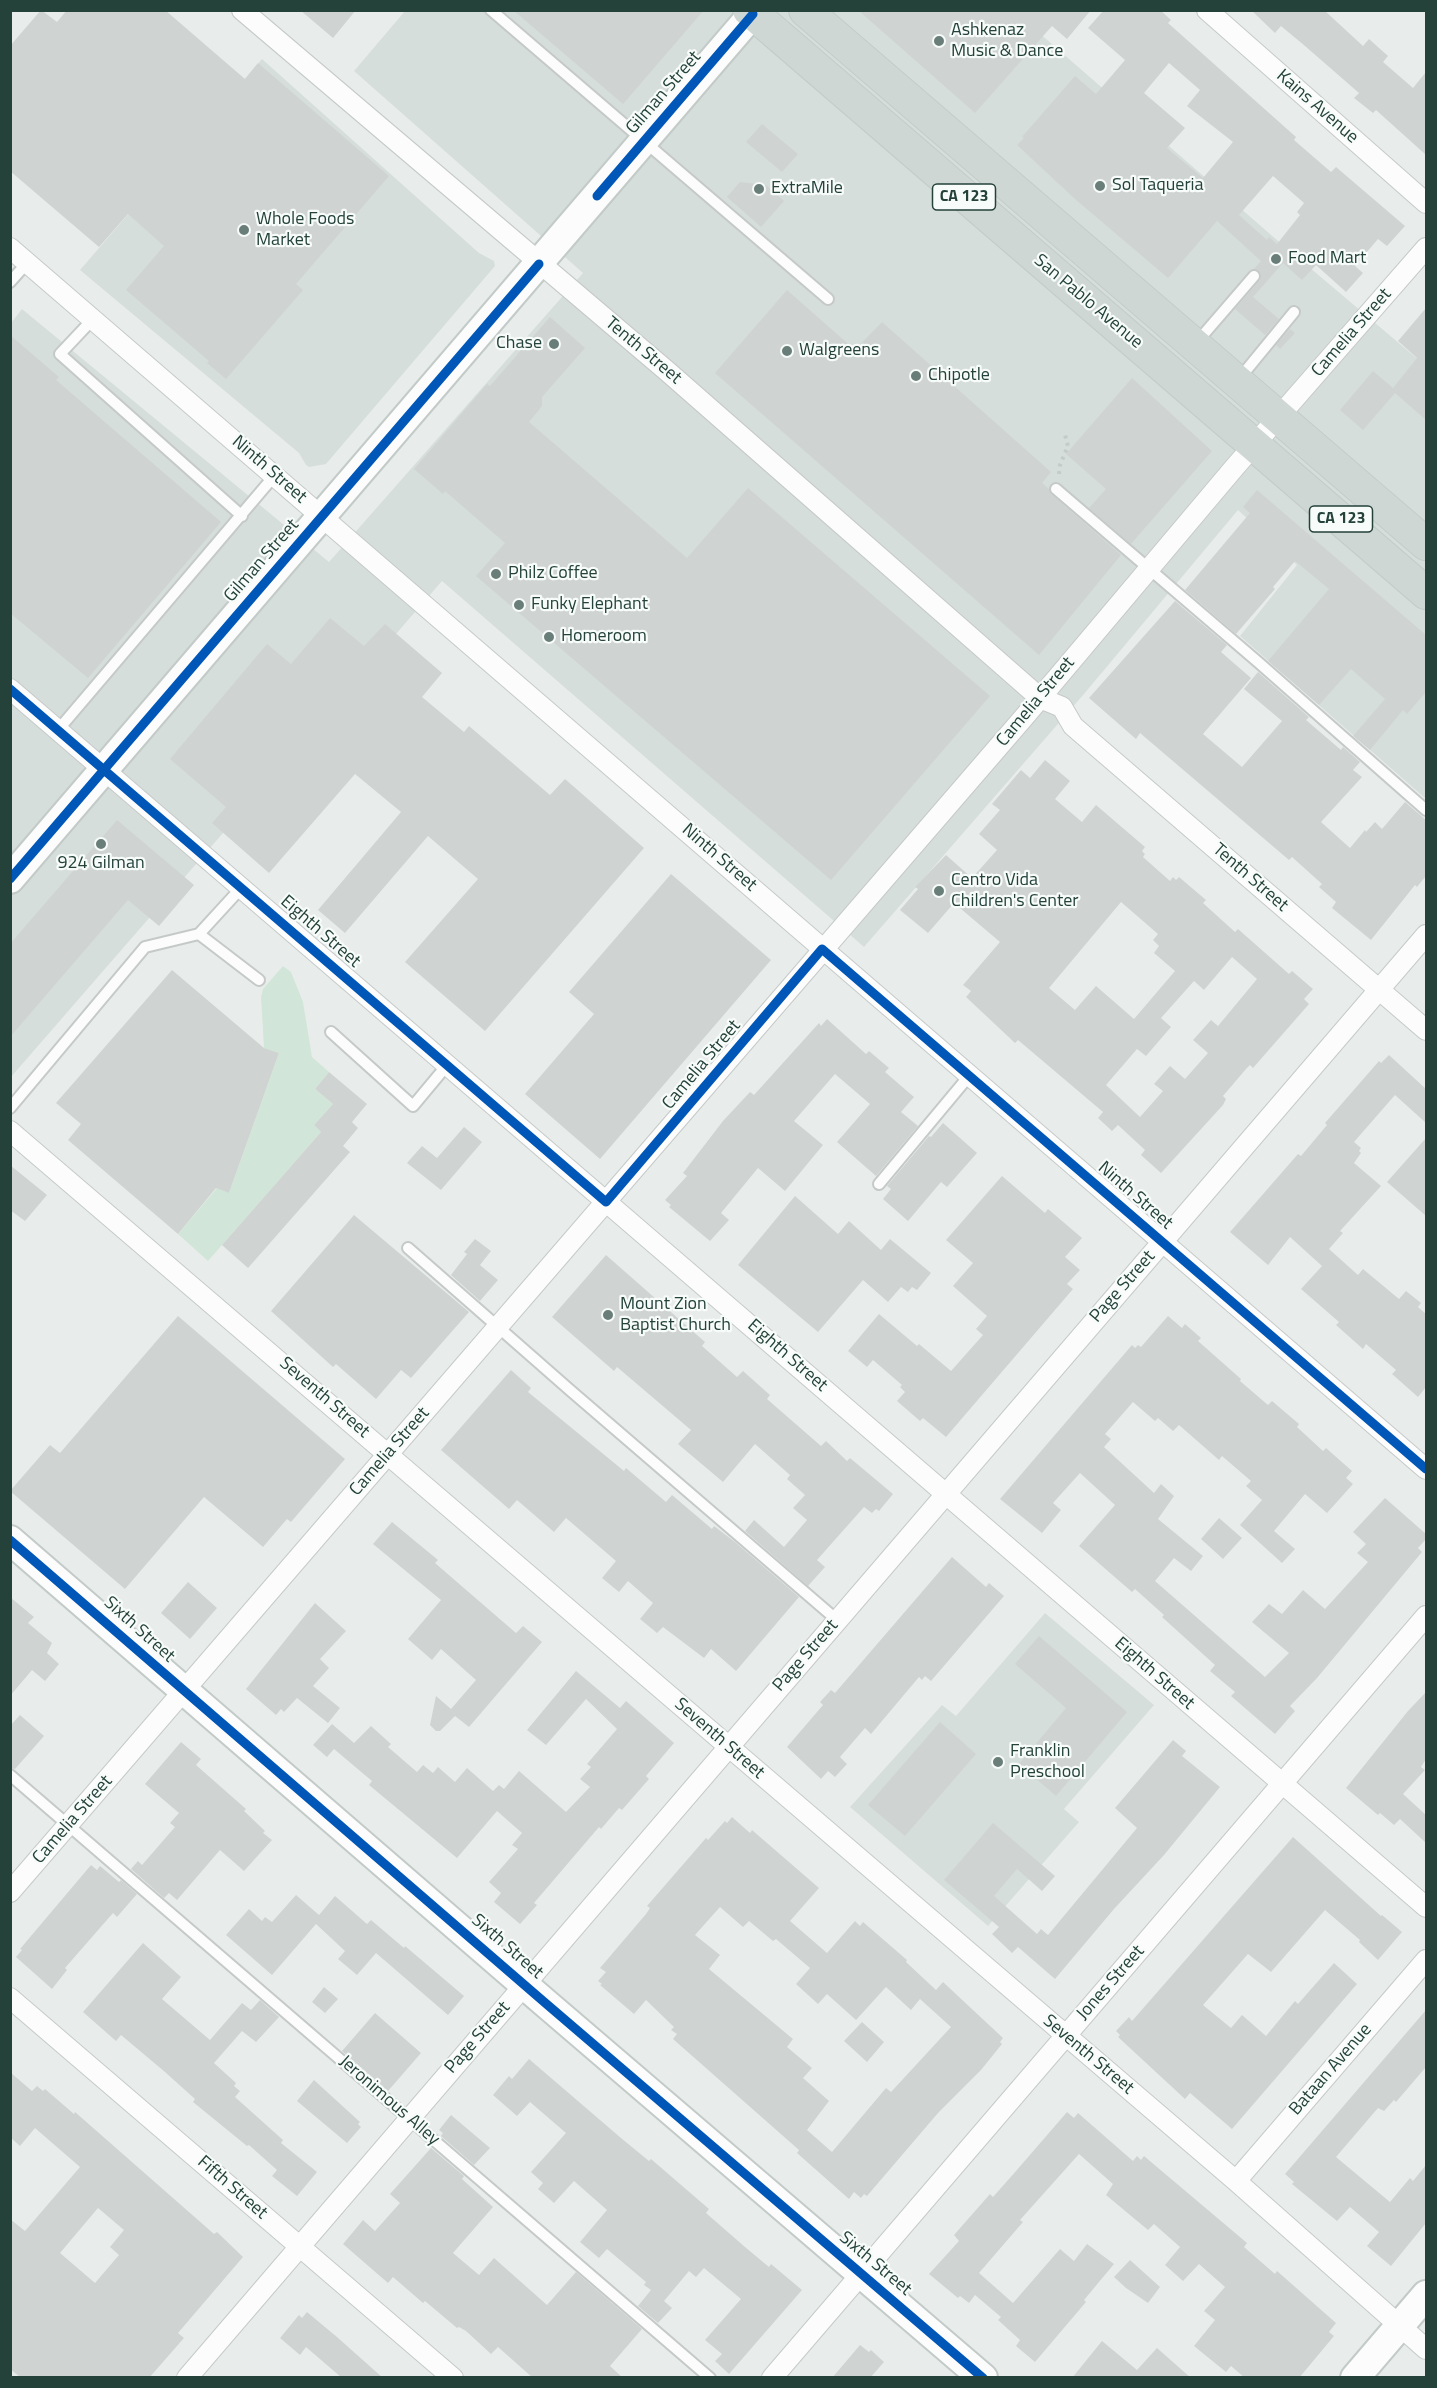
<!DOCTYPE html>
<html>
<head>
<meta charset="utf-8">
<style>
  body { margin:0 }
  #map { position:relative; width:1437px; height:2388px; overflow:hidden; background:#e8edeb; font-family:"Titillium Web",sans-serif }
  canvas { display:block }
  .frame { position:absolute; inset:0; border:12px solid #24423a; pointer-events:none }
</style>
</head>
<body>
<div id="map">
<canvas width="1437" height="2388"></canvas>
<div class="frame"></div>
</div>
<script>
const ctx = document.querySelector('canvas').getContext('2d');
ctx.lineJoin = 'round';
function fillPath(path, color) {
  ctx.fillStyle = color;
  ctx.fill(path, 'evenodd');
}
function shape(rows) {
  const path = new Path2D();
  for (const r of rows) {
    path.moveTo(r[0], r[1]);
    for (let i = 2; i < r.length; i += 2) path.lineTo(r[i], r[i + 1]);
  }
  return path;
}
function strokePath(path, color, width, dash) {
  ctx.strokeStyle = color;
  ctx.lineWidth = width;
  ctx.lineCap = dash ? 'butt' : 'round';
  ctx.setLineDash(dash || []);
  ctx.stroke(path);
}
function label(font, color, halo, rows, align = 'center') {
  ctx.font = font + ' "Titillium Web",sans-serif';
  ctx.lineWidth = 4.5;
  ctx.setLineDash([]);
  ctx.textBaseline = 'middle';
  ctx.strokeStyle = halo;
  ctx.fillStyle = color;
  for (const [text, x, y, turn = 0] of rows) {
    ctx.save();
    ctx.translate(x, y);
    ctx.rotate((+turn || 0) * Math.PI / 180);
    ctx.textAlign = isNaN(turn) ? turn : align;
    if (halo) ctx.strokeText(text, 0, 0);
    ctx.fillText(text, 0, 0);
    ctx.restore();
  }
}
fillPath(shape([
  [405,11,1014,11,1270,234,1426,366,1426,799,1240,636,1297,565,1238,510,1084,694,864,947,442,581,11,1077,11,323,22,309,329,562,583,273,354,71],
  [262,59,479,253,494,261,495,266,326,464,309,467,306,465,299,453,80,270],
  [1045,1613,1154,1705,1064,1809,1079,1822,988,1926,850,1807,942,1705,956,1716]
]), '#d6dedb');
fillPath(shape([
  [283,966,291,972,303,1002,312,1057,329,1072,315,1089,333,1104,314,1125,321,1132,208,1261,178,1234,217,1188,229,1193,279,1053,264,1048,261,997,263,989]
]), '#d1e6d8');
fillPath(shape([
  [41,10,57,22,67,10,165,10,245,79,258,63,389,176,296,284,303,290,226,379,207,363,209,361,126,290,164,246,128,214,99,247,10,171,10,46],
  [300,10,356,10,333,38],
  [513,10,704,10,623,104],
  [858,10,1091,10,1067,39,1052,26,975,113],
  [1104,10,1160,10,1171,20,1168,23,1296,137,1294,140,1331,172,1336,167,1405,226,1387,246,1378,239,1355,266,1363,273,1346,292,1316,265,1302,280,1283,263,1253,297,1279,319,1265,335,1235,309,1260,280,1261,273,1254,269,1261,261,1217,221,1168,278,1075,199,1017,145,1024,138,1022,137,1075,76,1096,94,1125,60,1088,28],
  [1169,63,1200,90,1187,106,1233,142,1203,178,1167,148,1185,128,1144,93],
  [1273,176,1304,203,1297,212,1300,215,1277,244,1269,237,1267,240,1239,215],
  [1251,10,1324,10,1363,46,1369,39,1388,56,1383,62,1413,88,1426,72,1426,155,1376,110,1373,113,1354,98,1359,93,1305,46,1281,26,1275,33],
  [762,124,798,154,782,172,746,142],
  [740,182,766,185,784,201,761,227,727,197],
  [787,290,855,350,882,322,1051,472,1042,483,1049,489,1051,494,1121,555,1039,655,715,373],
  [1426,308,1426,420,1395,393,1363,430,1340,410,1373,371,1393,388,1417,358,1398,341],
  [550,317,585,348,542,397,542,406,529,422,687,558,748,488,990,696,831,880,476,576,505,543,445,491,443,494,414,469,487,384,490,386],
  [1290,329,1295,333,1280,349,1276,345],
  [10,335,59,377,56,380,221,522,88,678,10,613],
  [1132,378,1212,451,1131,544,1089,508,1106,489,1066,454],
  [1257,490,1426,635,1426,692,1407,714,1403,710,1370,750,1353,736,1385,699,1351,669,1319,705,1268,661,1329,589,1295,561,1273,587,1275,589,1236,634,1185,590,1250,513,1243,507],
  [1175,601,1227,645,1221,652,1251,678,1203,734,1242,767,1282,721,1244,689,1258,672,1309,717,1306,720,1341,750,1343,747,1360,762,1353,770,1362,777,1321,822,1350,848,1365,830,1366,832,1375,822,1382,829,1405,802,1426,820,1426,876,1417,887,1415,885,1371,940,1332,908,1336,902,1319,887,1322,884,1292,857,1289,860,1140,733,1136,739,1089,698],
  [330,618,364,646,385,624,442,673,422,697,464,732,469,726,550,795,565,779,644,848,485,1031,405,962,478,879,428,836,345,933,318,910,401,812,355,774,269,873,212,823,226,807,170,759,267,644,291,664],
  [1045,760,1070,781,1055,799,1082,822,1096,805,1145,847,1142,851,1145,854,1143,857,1170,881,1173,877,1176,880,1179,877,1206,900,1203,903,1235,932,1238,929,1289,974,1292,971,1313,989,1304,999,1309,1004,1253,1068,1250,1065,1246,1069,1223,1096,1226,1099,1223,1105,1161,1173,1141,1155,1145,1150,1118,1125,1112,1131,1098,1118,1103,1112,1018,1040,1015,1043,966,997,971,991,963,985,1000,942,954,903,928,933,900,910,918,889,915,887,946,855,972,878,997,850,979,834,1000,810,992,804,1021,770,1030,778],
  [1121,902,1158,934,1153,940,1159,946,1154,953,1175,971,1134,1019,1096,986,1075,1010,1049,988],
  [1232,957,1257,979,1218,1026,1211,1020,1193,1040,1208,1053,1185,1079,1170,1066,1154,1084,1163,1091,1140,1117,1106,1085,1137,1049,1146,1056,1171,1027,1161,1018,1194,981,1204,990],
  [117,820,194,885,159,926,128,900,10,1037,10,944],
  [671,874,771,960,600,1159,525,1094,594,1014,569,992],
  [172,970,264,1048,279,1053,229,1193,216,1188,178,1234,68,1140,81,1124,56,1103],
  [827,1019,866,1054,869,1051,889,1068,885,1072,914,1097,901,1112,918,1126,876,1176,837,1142,870,1104,835,1074,794,1121,823,1145,785,1191,758,1168,721,1213,729,1220,710,1241,669,1207,671,1205,665,1200,687,1176,683,1173,723,1121,750,1092,754,1095,819,1023,821,1026],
  [1389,1055,1426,1089,1426,1123,1395,1095,1354,1142,1361,1148,1359,1151,1361,1153,1354,1163,1381,1186,1340,1231,1343,1233,1329,1249,1358,1275,1363,1269,1399,1299,1406,1291,1421,1303,1418,1307,1426,1314,1426,1387,1418,1397,1392,1374,1396,1370,1366,1344,1363,1349,1336,1325,1339,1322,1301,1289,1322,1266,1290,1237,1268,1265,1230,1232,1298,1154,1301,1156,1327,1125,1325,1123,1379,1061,1381,1063],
  [329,1072,367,1104,352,1122,358,1128,343,1146,350,1152,248,1268,222,1245,321,1132,314,1125,333,1104,315,1089],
  [943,1123,977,1153,947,1187,941,1182,908,1221,883,1199,891,1189,887,1186,929,1136,931,1137],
  [464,1127,482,1142,441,1190,407,1163,422,1146,437,1158],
  [1426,1138,1426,1216,1387,1182],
  [10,1165,47,1195,25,1221,10,1210],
  [1002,1176,1045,1213,1048,1209,1082,1238,1065,1257,1080,1270,1067,1284,1073,1289,946,1437,923,1418,920,1421,897,1401,905,1392,900,1387,902,1385,873,1360,867,1367,848,1351,879,1314,917,1346,919,1344,951,1371,983,1335,976,1329,987,1316,953,1286,973,1263,946,1240],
  [795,1196,838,1234,849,1221,881,1250,890,1239,931,1273,917,1290,912,1287,908,1292,901,1287,888,1302,863,1280,818,1332,738,1265],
  [354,1215,469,1312,411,1378,401,1370,376,1399,336,1364,333,1367,271,1311],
  [475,1239,491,1251,480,1265,498,1280,480,1301,451,1275,467,1254,464,1252],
  [606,1255,705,1342,702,1346,737,1377,743,1371,770,1395,767,1399,821,1446,826,1441,847,1461,850,1458,893,1494,879,1511,876,1509,872,1513,864,1507,817,1560,825,1567,808,1586,745,1531,754,1520,784,1547,807,1520,793,1508,805,1495,787,1479,790,1475,755,1444,723,1482,678,1444,691,1430,617,1367,614,1371,552,1317],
  [178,1316,345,1459,291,1522,287,1519,263,1547,204,1497,125,1589,10,1491,50,1445,60,1453],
  [1168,1316,1182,1328,1185,1324,1201,1338,1198,1341,1241,1379,1240,1381,1268,1405,1272,1401,1299,1424,1297,1427,1323,1451,1326,1448,1352,1471,1346,1478,1353,1484,1327,1513,1305,1494,1274,1531,1295,1549,1282,1563,1240,1525,1262,1500,1246,1486,1251,1481,1222,1456,1219,1460,1179,1425,1173,1431,1158,1418,1155,1421,1133,1402,1105,1434,1111,1439,1104,1447,1154,1493,1161,1484,1174,1496,1158,1519,1203,1556,1191,1571,1174,1558,1155,1581,1265,1677,1289,1653,1252,1622,1269,1604,1282,1614,1303,1590,1325,1609,1368,1562,1357,1553,1366,1544,1353,1532,1385,1498,1426,1534,1426,1539,1418,1548,1422,1552,1317,1678,1290,1706,1295,1711,1275,1734,1231,1696,1235,1692,1210,1671,1215,1665,1162,1617,1164,1615,1135,1589,1132,1592,1079,1546,1115,1505,1080,1473,1053,1503,1061,1510,1042,1533,1000,1499,1132,1345,1135,1348,1138,1345,1141,1347],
  [511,1370,531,1388,528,1392,624,1471,626,1468,666,1502,672,1495,712,1529,714,1526,735,1542,799,1597,736,1671,711,1649,704,1658,663,1627,657,1633,640,1619,653,1603,628,1581,619,1592,602,1578,616,1561,566,1518,554,1532,517,1500,509,1509,441,1450],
  [1219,1518,1242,1538,1223,1559,1201,1539],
  [392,1522,438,1560,435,1563,516,1633,523,1626,542,1642,469,1727,455,1716,440,1731,436,1731,430,1725,436,1696,451,1709,476,1680,441,1649,432,1660,408,1639,441,1600,373,1544],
  [952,1557,986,1587,989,1583,1004,1596,931,1681,925,1676,922,1680,919,1677,871,1734,865,1728,840,1757,847,1764,835,1777,828,1771,821,1779,787,1747,823,1705,820,1702,831,1690,835,1693],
  [188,1582,217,1608,190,1639,161,1613],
  [10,1597,34,1617,28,1623,52,1643,47,1653,59,1664,45,1681,32,1670,10,1696],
  [315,1603,346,1631,320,1659,329,1668,313,1686,340,1708,328,1723,297,1698,284,1712,281,1709,276,1715,246,1689],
  [1039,1636,1127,1712,1056,1796,1019,1764,1066,1708,1015,1664],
  [576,1671,620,1708,626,1701,674,1743,646,1776,649,1779,622,1810,619,1808,601,1829,599,1827,534,1903,537,1905,520,1924,494,1902,501,1893,489,1882,518,1849,512,1845,522,1833,497,1811,457,1858,369,1785,372,1781,334,1749,327,1757,313,1745,332,1724,354,1743,371,1726,391,1744,388,1747,417,1772,423,1765,433,1773,438,1767,455,1782,467,1768,493,1791,499,1785,504,1789,519,1771,566,1812,590,1787,580,1779,591,1767,587,1764,617,1729,586,1699,546,1745,527,1730],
  [1426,1692,1426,1759,1421,1767,1425,1770,1403,1794,1426,1815,1426,1843,1400,1819,1394,1825,1380,1813,1378,1815,1346,1788,1408,1711],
  [20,1715,44,1736,15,1769,10,1768,10,1726],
  [940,1722,976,1754,905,1836,868,1805],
  [1173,1740,1186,1751,1182,1756,1220,1787,1164,1855,1114,1909,1055,1979,1018,1947,1012,1953,992,1934,999,1927,944,1880,993,1823,1055,1876,1042,1891,1017,1869,994,1896,1037,1934,1041,1929,1048,1935,1137,1828,1115,1808],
  [181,1742,201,1759,196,1765,246,1809,244,1811,265,1831,263,1833,272,1840,244,1871,220,1850,177,1900,169,1893,164,1898,131,1869,138,1861,142,1865,175,1827,170,1823,179,1813,145,1784],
  [732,1817,750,1833,752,1830,819,1888,790,1921,827,1953,855,1921,860,1926,863,1922,907,1960,906,1962,936,1990,943,1982,1003,2038,1000,2042,1002,2044,981,2070,938,2113,867,2196,864,2194,861,2198,854,2192,849,2199,797,2153,799,2150,673,2039,677,2034,671,2030,674,2027,646,2000,634,2014,600,1985,602,1984,598,1981,606,1972,600,1968,646,1914,650,1908,647,1906,706,1838,708,1840,725,1821,727,1823],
  [720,1907,743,1927,749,1921,773,1941,776,1939,810,1968,796,1984,818,2004,827,1994,856,2020,886,1987,911,2010,920,1999,951,2027,891,2092,886,2088,832,2152,807,2130,829,2101,803,2078,812,2068,787,2047,793,2039,709,1969,720,1955,695,1935],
  [1293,1837,1381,1916,1382,1915,1402,1932,1378,1960,1359,1942,1360,1940,1325,1910,1271,1972,1248,1954,1203,2005,1231,2028,1242,2015,1266,2036,1295,2001,1298,2004,1334,1963,1357,1984,1232,2129,1190,2093,1185,2099,1118,2037,1120,2035,1116,2031,1129,2017,1132,2021],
  [91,1865,97,1870,100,1866,119,1882,121,1880,137,1894,117,1917,113,1913,65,1968,67,1970,52,1989,16,1957,22,1950,20,1949],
  [296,1895,319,1915,335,1896,367,1924,371,1920,404,1948,405,1946,464,1996,448,2015,376,1953,357,1975,338,1959,345,1951,316,1924,272,1975,226,1935,249,1909,262,1921,265,1917,272,1922],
  [143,1943,181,1977,162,1999,210,2040,242,2003,251,2010,260,2000,279,2017,256,2042,242,2031,214,2063,236,2083,234,2086,240,2091,235,2097,283,2140,281,2143,317,2172,297,2196,272,2176,277,2170,249,2145,247,2146,193,2102,195,2099,165,2072,121,2035,116,2041,83,2012],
  [324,1987,338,1999,325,2013,312,2002],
  [1426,2010,1426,2067,1396,2102,1394,2100,1384,2111,1378,2108,1336,2157,1390,2202,1410,2178,1413,2181,1426,2165,1426,2223,1391,2266,1367,2246,1379,2232,1350,2207,1337,2221,1292,2184,1294,2182,1285,2174],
  [375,2013,421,2053,388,2091,342,2051],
  [862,2022,884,2042,867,2062,844,2041],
  [529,2059,621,2138,649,2161,651,2159,709,2209,706,2213,745,2247,769,2267,771,2264,802,2290,729,2374,715,2361,722,2354,705,2340,741,2299,704,2268,696,2277,689,2271,664,2301,672,2308,658,2323,638,2306,651,2290,644,2285,646,2282,607,2249,599,2258,580,2242,607,2210,574,2181,554,2203,538,2189,543,2183,531,2172,566,2133,530,2102,517,2116,493,2095,509,2076,512,2079],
  [10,2072,32,2091,37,2086,43,2091,45,2089,74,2114,75,2112,214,2234,217,2232,243,2257,178,2333,184,2338,149,2378,20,2377,10,2369,10,2219,25,2231,80,2167,35,2128,20,2146,10,2137],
  [98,2208,124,2230,110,2247,119,2255,95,2283,60,2253],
  [314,2080,360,2122,358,2124,361,2127,347,2143,297,2101],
  [1067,2112,1074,2118,1078,2113,1133,2161,1137,2156,1141,2160,1144,2156,1247,2243,1244,2247,1275,2274,1277,2271,1336,2323,1329,2332,1334,2336,1299,2378,1245,2378,1231,2366,1226,2372,1194,2346,1215,2320,1204,2311,1225,2287,1199,2264,1183,2281,1165,2265,1180,2247,1154,2224,1148,2230,1106,2195,1113,2184,1079,2154,1020,2220,1023,2222,979,2273,1013,2303,1060,2249,1074,2261,1087,2244,1114,2264,1084,2300,1086,2302,1035,2362,1016,2346,1020,2340,998,2320,1001,2317,975,2295,969,2303,960,2296,958,2298,929,2274,959,2241,954,2235,990,2194,993,2197,1016,2171],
  [451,2115,490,2148,474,2165,441,2136,443,2133,439,2130],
  [431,2148,464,2176,462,2179,493,2207,453,2253,479,2275,494,2258,547,2305,576,2272,642,2329,610,2366,623,2378,533,2378,498,2347,491,2354,466,2331,459,2327,457,2328,425,2301,423,2303,393,2277,388,2283,343,2244,363,2220,375,2231,400,2203,390,2194],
  [1130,2260,1160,2287,1148,2303,1126,2288,1114,2277],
  [307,2312,337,2337,383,2378,342,2378,306,2347,300,2355,280,2338,299,2315,302,2318],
  [1102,2341,1137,2370,1157,2348,1191,2378,1072,2378],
  [860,2345,869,2352,871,2350,884,2362,870,2378,832,2378]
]), '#cfd4d2');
const lane = shape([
  [491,10,828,299],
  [10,282,27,263],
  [93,319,60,354,242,516],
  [1197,342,1254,276],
  [1239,379,1294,312],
  [1056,489,1258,662,1426,810],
  [58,730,275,475],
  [199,934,259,980],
  [331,1032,413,1106,448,1064],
  [10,1108,145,947,199,934,242,887],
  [879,1184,969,1076],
  [408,1248,571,1391,837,1620],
  [10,1775,710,2378]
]);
const street = shape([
  [242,10,667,371,1040,698,1062,707,1073,726,1426,1030],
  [1207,10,1426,203],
  [10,248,1426,1469],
  [10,689,1426,1907],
  [10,1131,1236,2181,1426,2349],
  [10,1892,1025,716,1234,468,1426,248],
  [10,1998,453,2378],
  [1236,2181,1426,1960],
  [187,2378,1426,935],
  [772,2378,1426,1616]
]);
const secondary = shape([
  [10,879,756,10],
  [10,1540,543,2001,983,2378],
  [1355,2378,1426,2295]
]);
const primary = shape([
  [749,10,1426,593],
  [805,10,1426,544]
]);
strokePath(lane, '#c5cac8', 14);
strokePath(street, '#c5cac8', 22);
strokePath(secondary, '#c3cbc8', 32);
strokePath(primary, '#c3ccc9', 34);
strokePath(shape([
  [1059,474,1060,465,1068,446,1065,435]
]), '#c3ccca', 4, [3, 4.5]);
strokePath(lane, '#fcfcfc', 10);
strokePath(street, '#fcfcfc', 20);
strokePath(secondary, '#fcfcfc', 28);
strokePath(primary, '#cfd7d5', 32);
strokePath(shape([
  [597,196,753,14],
  [10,689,606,1202,822,949,1426,1469],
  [10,879,539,264],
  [10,1540,543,2001,983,2378]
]), '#0057b8', 9);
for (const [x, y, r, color] of [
  [939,41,6,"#697e78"],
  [1100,186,6,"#697e78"],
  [759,189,6,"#697e78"],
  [244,230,6,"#697e78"],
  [1276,259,6,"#697e78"],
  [554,344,6,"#697e78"],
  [787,351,6,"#697e78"],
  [916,376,6,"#697e78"],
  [496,574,6,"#697e78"],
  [519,605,6,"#697e78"],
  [549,637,6,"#697e78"],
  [101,844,6,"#697e78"],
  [939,891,6,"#697e78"],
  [608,1315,6,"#697e78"],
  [998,1762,6,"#697e78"]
]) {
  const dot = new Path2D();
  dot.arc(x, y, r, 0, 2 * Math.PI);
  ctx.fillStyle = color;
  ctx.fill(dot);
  strokePath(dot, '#f7fbf9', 2);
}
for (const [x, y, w] of [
  [964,197,63],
  [1341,519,63]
]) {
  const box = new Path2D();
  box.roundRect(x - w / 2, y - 13, w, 26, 4.5);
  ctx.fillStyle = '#f7fbf9';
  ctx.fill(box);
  strokePath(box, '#24423a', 1.5);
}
label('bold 16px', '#24423a', null, [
  ["CA 123",964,197],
  ["CA 123",1341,519]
]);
label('18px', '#24423a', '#f7fbf9', [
  ["Ashkenaz",951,31],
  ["Music & Dance",951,52],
  ["Sol Taqueria",1112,186],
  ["ExtraMile",771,189],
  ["Whole Foods",256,220],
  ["Market",256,241],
  ["Food Mart",1288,259],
  ["Chase",542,344,"right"],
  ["Walgreens",799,351],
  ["Chipotle",928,376],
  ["Philz Coffee",508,574],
  ["Funky Elephant",531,605],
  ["Homeroom",561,637],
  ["924 Gilman",101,864,"center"],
  ["Centro Vida",951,881],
  ["Children's Center",951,902],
  ["Mount Zion",620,1305],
  ["Baptist Church",620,1326],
  ["Franklin",1010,1752],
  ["Preschool",1010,1773]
], 'left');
label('18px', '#24423a', '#f7fbf9', [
  ["Gilman Street",664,93,-49],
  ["Kains Avenue",1317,107,41],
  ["San Pablo Avenue",1088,302,40],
  ["Camelia Street",1352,333,-49],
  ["Tenth Street",643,351,40],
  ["Ninth Street",269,470,41],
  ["Gilman Street",262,561,-49],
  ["Camelia Street",1036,702,-50],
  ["Ninth Street",719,858,41],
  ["Tenth Street",1250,878,41],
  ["Eighth Street",320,932,41],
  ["Camelia Street",702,1065,-50],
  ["Ninth Street",1135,1196,41],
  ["Page Street",1123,1287,-49],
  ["Eighth Street",787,1356,41],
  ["Seventh Street",324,1398,41],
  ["Camelia Street",390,1452,-49],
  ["Sixth Street",139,1630,42],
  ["Page Street",806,1656,-49],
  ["Eighth Street",1154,1674,41],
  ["Seventh Street",719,1739,41],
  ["Camelia Street",73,1820,-49],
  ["Sixth Street",507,1947,41],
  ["Jones Street",1111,1983,-49],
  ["Page Street",478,2038,-49],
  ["Seventh Street",1088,2055,40],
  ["Bataan Avenue",1331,2070,-49],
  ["Jeronimous Alley",389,2101,41],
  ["Fifth Street",232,2188,41],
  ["Sixth Street",875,2264,40]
]);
</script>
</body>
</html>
